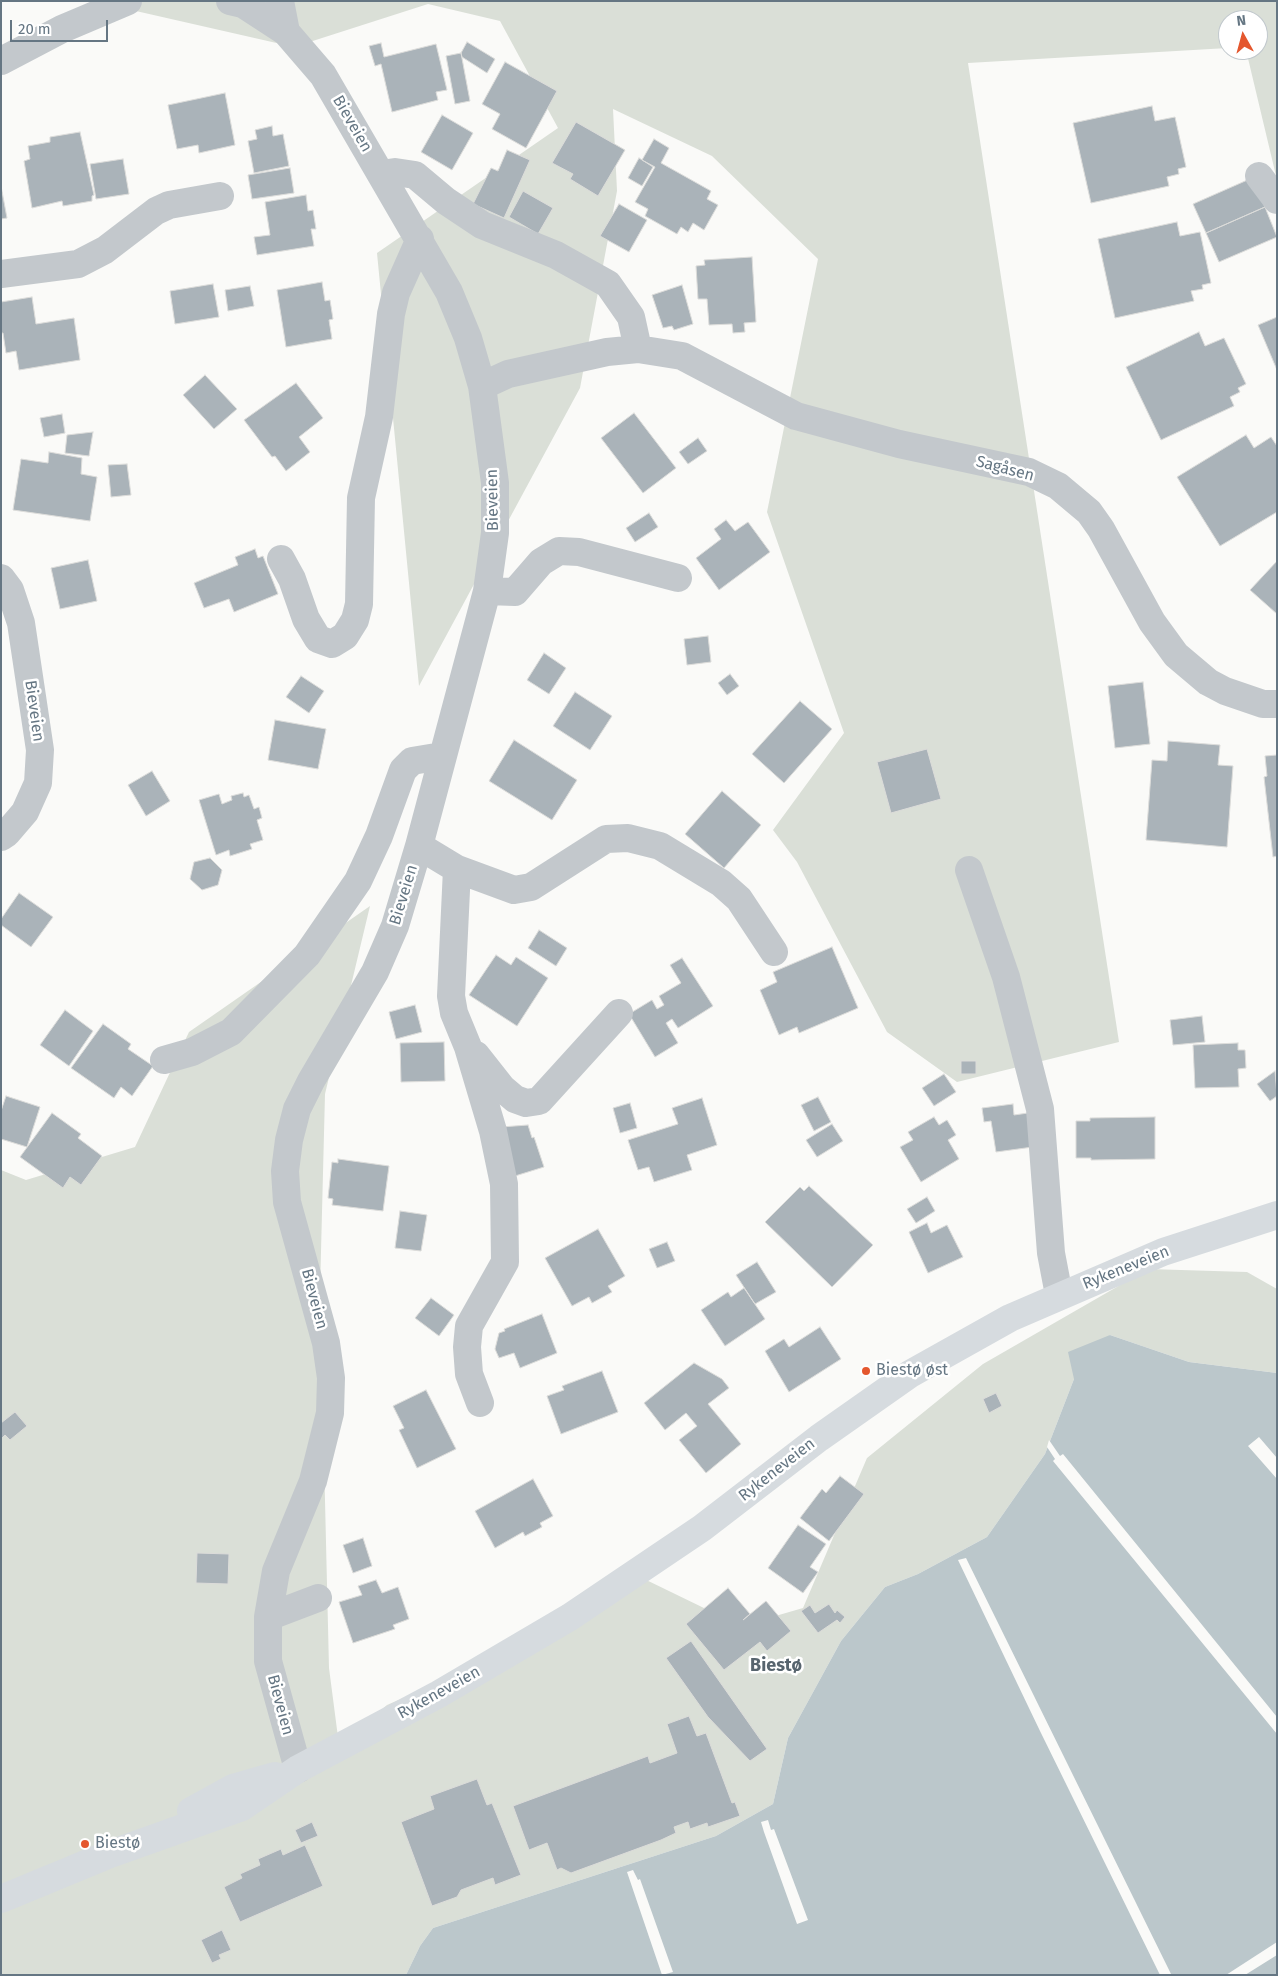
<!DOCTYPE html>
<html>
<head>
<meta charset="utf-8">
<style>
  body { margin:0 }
  #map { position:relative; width:1278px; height:1976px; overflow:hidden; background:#fafaf8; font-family:"Fira Sans",sans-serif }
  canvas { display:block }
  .frame { position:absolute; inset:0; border:2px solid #657683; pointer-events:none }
  .north { position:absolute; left:1218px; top:10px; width:50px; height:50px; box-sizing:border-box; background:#fff; border:1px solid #c1c8cd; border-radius:50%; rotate:353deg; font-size:14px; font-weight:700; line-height:20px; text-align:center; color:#657683 }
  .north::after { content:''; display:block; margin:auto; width:18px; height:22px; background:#e4572e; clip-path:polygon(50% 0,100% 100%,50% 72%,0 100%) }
  .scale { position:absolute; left:10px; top:20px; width:98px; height:22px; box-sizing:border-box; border:2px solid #657683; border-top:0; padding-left:6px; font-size:15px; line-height:18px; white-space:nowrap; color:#657683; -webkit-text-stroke:4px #fff; paint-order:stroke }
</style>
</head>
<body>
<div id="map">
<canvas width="1278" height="1976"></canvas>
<div class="frame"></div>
<div class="north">N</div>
<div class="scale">20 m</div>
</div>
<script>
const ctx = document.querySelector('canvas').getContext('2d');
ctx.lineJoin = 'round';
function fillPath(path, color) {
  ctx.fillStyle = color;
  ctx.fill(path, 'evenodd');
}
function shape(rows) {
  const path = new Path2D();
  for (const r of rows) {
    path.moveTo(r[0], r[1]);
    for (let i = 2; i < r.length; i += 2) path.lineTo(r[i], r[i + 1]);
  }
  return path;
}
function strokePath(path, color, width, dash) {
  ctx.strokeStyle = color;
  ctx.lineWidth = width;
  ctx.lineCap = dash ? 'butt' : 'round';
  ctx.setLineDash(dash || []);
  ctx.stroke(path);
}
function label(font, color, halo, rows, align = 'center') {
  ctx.font = font + ' "Fira Sans",sans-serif';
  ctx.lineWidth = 5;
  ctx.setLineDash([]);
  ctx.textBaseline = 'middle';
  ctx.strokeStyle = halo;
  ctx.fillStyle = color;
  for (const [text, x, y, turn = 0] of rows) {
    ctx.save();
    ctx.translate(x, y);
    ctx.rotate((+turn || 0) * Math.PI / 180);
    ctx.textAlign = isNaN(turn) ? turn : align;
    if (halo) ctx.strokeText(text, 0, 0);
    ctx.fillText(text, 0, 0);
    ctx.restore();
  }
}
fillPath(shape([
  [92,1,1277,1,1277,180,1246,50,1258,50,1258,20,1228,20,1228,48,968,63,1119,1042,957,1082,887,1032,797,862,773,830,844,733,767,512,818,259,712,156,613,109,617,191,580,388,419,686,377,253,558,128,500,21,428,4,294,47],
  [370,906,325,1094,320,1291,329,1668,339,1745,387,1705,467,1670,636,1575,741,1626,803,1608,867,1458,983,1364,1148,1269,1247,1272,1277,1289,1277,1373,1189,1362,1110,1335,1074,1379,1045,1454,987,1537,918,1574,885,1587,841,1641,788,1738,773,1804,716,1836,433,1928,420,1946,406,1975,1,1975,1,1170,26,1180,135,1147,189,1032]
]), '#dadfd7');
fillPath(shape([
  [1110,1335,1189,1362,1277,1373,1277,1975,406,1975,420,1946,433,1928,716,1836,773,1804,788,1738,841,1641,885,1587,918,1574,987,1537,1045,1454,1074,1379,1068,1352]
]), '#bbc7cb');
fillPath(shape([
  [1259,1437,1277,1458,1277,1479,1248,1446],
  [1049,1440,1060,1456,1063,1454,1277,1717,1277,1734,1053,1461,1055,1459,1047,1447],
  [966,1558,1171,1974,1170,1975,1160,1975,1040,1731,958,1560],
  [768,1820,771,1830,774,1829,808,1920,797,1924,764,1832,761,1822],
  [633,1870,638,1880,640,1879,673,1972,662,1975,627,1872],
  [1277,1942,1277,1955,1245,1975,1226,1975]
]), '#fafaf8');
const building = shape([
  [467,42,495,59,487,73,462,57,461,53,467,42],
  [381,43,384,57,436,44,447,90,436,92,438,100,392,112,381,64,375,66,369,46,381,43],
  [461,53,470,101,455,104,446,56,461,53],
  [505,62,557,91,526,148,492,129,500,114,482,104,505,62],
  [225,93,235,145,199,153,198,145,177,149,168,105,225,93],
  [1152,106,1155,121,1175,117,1186,167,1178,169,1179,174,1167,177,1169,186,1091,203,1073,123,1152,106],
  [442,115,473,133,452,170,421,152,442,115],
  [576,122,625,150,598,196,570,179,573,174,552,163,576,122],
  [272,126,273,136,283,134,289,166,254,173,248,141,257,139,255,130,272,126],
  [80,132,94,195,92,196,92,201,63,206,62,201,32,208,24,161,30,159,28,146,50,142,50,137,80,132],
  [654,139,669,148,661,163,711,191,707,199,718,205,704,230,693,223,688,232,681,227,677,234,645,216,648,209,635,202,655,167,642,160,654,139],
  [507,150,530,160,504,218,473,204,491,168,498,171,507,150],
  [639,158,653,167,642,186,628,178,639,158],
  [123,159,129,194,96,199,90,164,123,159],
  [290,168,294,193,252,199,248,175,290,168],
  [1252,178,1265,207,1206,233,1193,204,1252,178],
  [1,186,7,218,1,219,1,186],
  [523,191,553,208,538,234,509,217,523,191],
  [306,195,308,211,313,210,316,229,311,229,314,246,257,255,254,237,270,235,265,202,306,195],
  [619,204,647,220,629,252,600,236,619,204],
  [1265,207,1277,237,1219,262,1206,233,1265,207],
  [1177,222,1180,236,1200,232,1211,283,1202,285,1203,289,1191,291,1194,301,1115,318,1098,239,1177,222],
  [752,257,756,322,744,323,745,332,733,333,732,324,709,325,707,299,698,299,696,266,705,265,704,260,752,257],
  [322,282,325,301,330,300,333,319,329,320,332,339,286,347,277,290,322,282],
  [213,284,219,317,175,324,170,291,213,284],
  [682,285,693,324,674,330,672,326,663,328,652,295,682,285],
  [250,286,254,306,228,311,225,290,250,286],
  [32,297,36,324,74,318,80,360,19,370,16,351,6,353,3,333,1,333,1,302,32,297],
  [1277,317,1277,370,1258,325,1277,317],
  [1199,332,1205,346,1224,338,1246,384,1238,388,1240,392,1230,397,1234,406,1161,440,1126,367,1199,332],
  [205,375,237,409,214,429,183,395,205,375],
  [296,383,323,418,299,437,310,452,286,471,275,456,272,457,244,420,296,383],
  [634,413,676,468,643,493,601,438,634,413],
  [62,414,65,433,44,437,40,418,62,414],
  [93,432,89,456,65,453,67,435,93,432],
  [1246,435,1254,448,1271,437,1277,446,1277,512,1220,546,1177,477,1246,435],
  [698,438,707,451,688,464,679,452,698,438],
  [49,452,82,458,81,474,97,477,90,521,13,510,21,459,48,463,49,452],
  [127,464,131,495,111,497,108,465,127,464],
  [649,513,658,527,635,542,626,528,649,513],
  [726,520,735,531,748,522,770,552,719,590,696,558,721,539,714,529,726,520],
  [255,549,258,558,263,556,278,594,234,612,229,599,204,608,194,583,238,565,235,557,255,549],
  [88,560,97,601,60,609,51,568,88,560],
  [1277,561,1277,614,1250,590,1277,561],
  [708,636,711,662,687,665,684,639,708,636],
  [544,653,566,668,549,694,527,680,544,653],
  [730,674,739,686,727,695,718,683,730,674],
  [301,676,324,691,309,713,286,697,301,676],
  [1143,682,1150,744,1115,748,1108,686,1143,682],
  [575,692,612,716,590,750,553,726,575,692],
  [800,701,832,729,784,783,752,754,800,701],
  [275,720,326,729,318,769,268,760,275,720],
  [514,740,577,780,552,820,489,781,514,740],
  [1168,741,1220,745,1218,765,1233,766,1227,847,1146,840,1152,760,1167,761,1168,741],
  [927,749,941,799,891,813,877,762,927,749],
  [1277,755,1277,856,1273,857,1264,777,1267,776,1265,756,1277,755],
  [152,771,170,801,146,816,128,785,152,771],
  [722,791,761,825,724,868,685,834,722,791],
  [243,793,244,797,249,795,254,809,259,807,262,818,257,820,263,840,250,844,252,849,230,856,229,850,216,855,199,800,219,794,222,804,232,800,231,796,243,793],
  [210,858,222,870,218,885,202,890,190,879,194,862,210,858],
  [19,893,53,917,31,947,1,925,1,919,19,893],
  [539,930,567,948,556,966,528,948,539,930],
  [832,947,858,1008,799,1033,797,1027,779,1035,760,990,777,982,773,972,832,947],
  [496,955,511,965,516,957,548,978,517,1026,469,995,496,955],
  [682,958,713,1006,678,1028,672,1019,666,1023,678,1043,655,1057,629,1014,652,1000,657,1009,664,1005,659,996,681,983,670,965,682,958],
  [415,1005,422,1032,396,1039,389,1012,415,1005],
  [65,1010,93,1031,69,1066,40,1045,65,1010],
  [1202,1016,1205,1042,1173,1045,1170,1020,1202,1016],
  [103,1024,131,1044,128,1049,153,1066,132,1096,121,1087,114,1098,71,1068,103,1024],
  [444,1042,445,1081,401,1082,400,1043,444,1042],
  [1238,1043,1238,1050,1245,1050,1246,1068,1238,1069,1239,1087,1195,1088,1193,1045,1238,1043],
  [961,1061,976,1061,976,1074,961,1074,961,1061],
  [1275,1071,1277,1096,1270,1101,1257,1084,1275,1071],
  [944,1074,956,1092,934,1106,922,1088,944,1074],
  [6,1096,40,1107,27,1147,1,1139,1,1111,6,1096],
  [818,1097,831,1122,814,1131,801,1105,818,1097],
  [702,1098,717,1145,687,1155,692,1170,654,1182,649,1167,638,1170,628,1140,678,1124,672,1108,702,1098],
  [630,1103,637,1128,620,1133,613,1108,630,1103],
  [1013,1104,1014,1115,1028,1113,1033,1147,996,1152,991,1121,984,1122,982,1108,1013,1104],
  [52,1113,81,1134,78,1138,102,1156,81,1185,70,1177,63,1188,20,1157,52,1113],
  [934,1117,939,1125,947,1120,956,1135,948,1140,959,1159,921,1182,900,1147,913,1140,908,1132,934,1117],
  [1155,1117,1155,1159,1091,1160,1091,1158,1076,1158,1076,1121,1090,1121,1090,1118,1155,1117],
  [832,1124,843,1141,817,1157,806,1140,832,1124],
  [528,1125,532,1138,534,1137,544,1167,515,1176,501,1127,528,1125],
  [338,1159,389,1166,383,1211,332,1205,333,1199,328,1198,332,1162,338,1163,338,1159],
  [809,1186,873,1245,832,1287,765,1222,800,1187,804,1191,809,1186],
  [927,1197,935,1211,916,1223,907,1209,927,1197],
  [400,1211,427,1215,421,1251,395,1248,400,1211],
  [927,1223,931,1233,947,1225,963,1257,928,1273,909,1232,927,1223],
  [598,1229,625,1276,608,1286,612,1292,592,1303,589,1297,572,1306,545,1258,598,1229],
  [667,1242,675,1261,657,1268,649,1249,667,1242],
  [757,1262,776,1292,755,1304,736,1275,757,1262],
  [744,1288,765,1319,725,1346,701,1310,728,1292,731,1297,744,1288],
  [431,1298,454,1315,439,1336,415,1318,431,1298],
  [542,1314,557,1353,520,1368,514,1353,499,1358,495,1349,499,1333,505,1331,504,1329,542,1314],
  [820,1327,841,1359,789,1392,765,1351,784,1339,789,1347,820,1327],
  [694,1363,722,1379,729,1388,708,1404,741,1444,706,1473,679,1440,697,1426,686,1413,665,1430,644,1403,694,1363],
  [602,1371,618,1412,561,1434,547,1396,564,1390,562,1386,602,1371],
  [426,1390,456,1449,417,1468,399,1430,404,1428,393,1406,426,1390],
  [996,1393,1002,1406,989,1413,983,1399,996,1393],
  [15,1412,27,1426,10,1440,5,1435,1,1439,1,1423,15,1412],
  [840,1476,864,1494,829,1541,800,1518,822,1489,826,1493,840,1476],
  [533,1479,553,1516,540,1523,542,1527,525,1536,523,1532,495,1548,475,1511,533,1479],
  [798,1525,826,1544,810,1567,818,1572,803,1593,768,1568,798,1525],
  [363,1538,372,1566,353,1573,343,1545,363,1538],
  [197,1553,229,1554,228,1584,196,1583,197,1553],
  [376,1580,382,1593,398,1587,409,1619,393,1625,395,1629,353,1643,339,1602,362,1595,358,1586,376,1580],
  [728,1588,750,1614,743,1620,766,1601,791,1631,767,1651,760,1642,724,1670,686,1624,728,1588],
  [829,1604,835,1613,837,1610,845,1617,840,1623,837,1620,818,1633,801,1611,810,1605,815,1613,829,1604],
  [691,1641,767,1749,750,1761,708,1717,666,1658,691,1641],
  [689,1716,697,1736,706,1733,732,1803,735,1802,740,1816,708,1827,707,1823,690,1829,688,1822,674,1827,676,1833,661,1840,571,1873,561,1868,557,1870,547,1843,529,1850,513,1806,648,1756,650,1763,677,1753,667,1724,689,1716],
  [477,1779,487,1805,492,1803,521,1875,495,1885,493,1878,461,1890,457,1897,432,1906,401,1822,434,1809,430,1796,477,1779],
  [312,1822,318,1836,301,1843,295,1830,312,1822],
  [305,1845,323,1886,240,1922,224,1887,242,1878,240,1874,260,1865,258,1859,281,1849,283,1855,305,1845],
  [222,1930,231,1950,219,1955,221,1959,212,1963,201,1940,222,1930]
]);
fillPath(building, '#aab3b9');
strokePath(building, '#dcdcda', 1);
strokePath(shape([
  [230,1,243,4,286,32,323,75,449,292,468,338,482,386,495,483,495,533,487,591,419,846,395,926,375,972,311,1081,297,1109,289,1140,285,1171,287,1202,326,1343,331,1378,330,1413,313,1481,276,1571,268,1617,268,1661,298,1769],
  [280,1,286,32],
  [1,61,62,29,128,1],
  [381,174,395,172,415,175,446,201,482,225,556,255,608,284,631,317,638,349],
  [1259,176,1277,200],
  [1,274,78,264,105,250,156,211,169,205,220,196],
  [482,386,508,374,607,352,638,349,682,356,796,416,899,444,1029,472,1058,486,1089,512,1101,529,1152,622,1176,655,1208,682,1225,691,1263,704,1277,704],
  [281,559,292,579,306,619,318,639,332,644,345,636,355,620,359,604,361,498,379,417,391,314,396,293,420,239],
  [1,578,10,590,21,623,40,750,38,783,25,812,7,833,1,837],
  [487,591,515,592,541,562,559,551,579,552,678,578],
  [419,846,457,869,514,890,531,887,606,839,628,838,660,846,721,883,739,899,774,952],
  [457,869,451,996,454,1013,468,1047,493,1131,504,1184,505,1262,469,1326,467,1347,469,1374,480,1403],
  [969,870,1006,977,1040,1109,1051,1253,1059,1295],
  [476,1055,502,1088,515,1099,526,1103,539,1101,619,1013],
  [164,1060,192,1052,231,1032,307,955,358,881,379,836,403,770,412,761,442,756],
  [268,1617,318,1598]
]), '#c3c8cc', 28);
strokePath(shape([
  [191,1811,233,1788,275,1776],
  [1,1899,110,1854,242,1807,298,1769,439,1694,570,1617,702,1528,819,1438,910,1374,1010,1318,1163,1252,1277,1215]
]), '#d6dbdf', 28);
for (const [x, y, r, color] of [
  [866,1371,5,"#e4572e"],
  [85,1844,5,"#e4572e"]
]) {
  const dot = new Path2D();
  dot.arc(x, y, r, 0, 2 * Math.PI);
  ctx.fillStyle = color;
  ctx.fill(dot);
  strokePath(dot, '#fff', 2);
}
label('16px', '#657683', '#fff', [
  ["Bieveien",352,124,60],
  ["Sagåsen",1005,469,15],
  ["Bieveien",493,500,-91],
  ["Bieveien",34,711,82],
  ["Bieveien",404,895,-73],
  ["Rykeneveien",1126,1268,-22],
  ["Bieveien",314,1299,75],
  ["Rykeneveien",777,1470,-38],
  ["Rykeneveien",439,1693,-29],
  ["Bieveien",280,1705,75]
]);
label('16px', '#657683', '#fff', [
  ["Biestø øst",876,1371],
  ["Biestø",95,1844]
], 'left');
label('bold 18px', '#57646e', '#fff', [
  ["Biestø",776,1666]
]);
</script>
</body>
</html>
